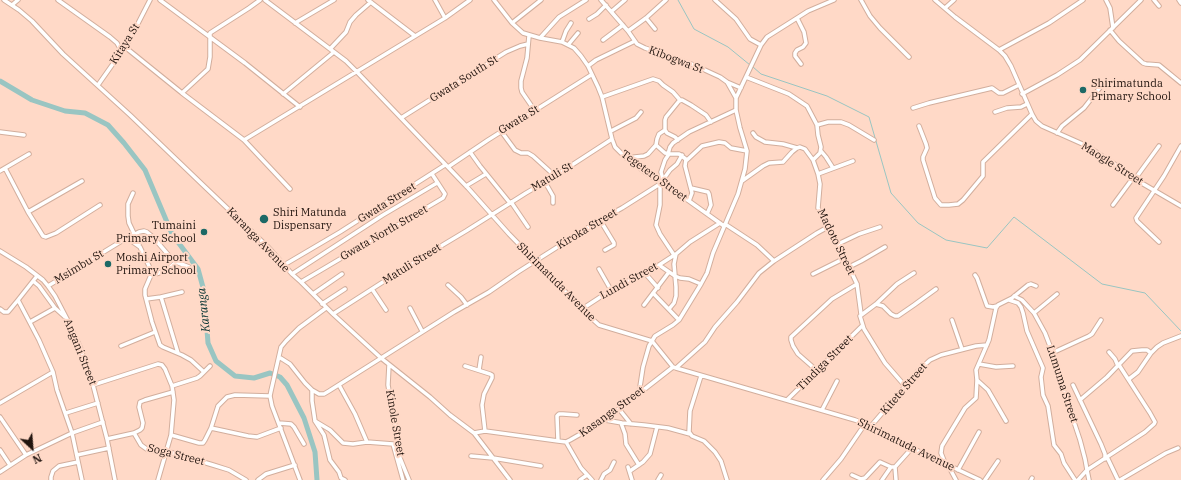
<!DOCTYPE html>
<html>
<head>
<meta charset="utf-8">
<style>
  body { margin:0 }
  #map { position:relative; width:1181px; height:480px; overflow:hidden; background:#ffd9c7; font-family:"IBM Plex Serif",serif }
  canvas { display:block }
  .north { position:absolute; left:12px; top:428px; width:40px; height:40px; -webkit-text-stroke:3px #ffd9c7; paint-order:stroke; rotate:154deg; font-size:11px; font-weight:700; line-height:16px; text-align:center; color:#21140e }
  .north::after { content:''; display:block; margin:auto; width:14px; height:18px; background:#21140e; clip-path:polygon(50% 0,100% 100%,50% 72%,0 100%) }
</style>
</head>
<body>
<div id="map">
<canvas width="1181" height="480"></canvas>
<div class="north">N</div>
</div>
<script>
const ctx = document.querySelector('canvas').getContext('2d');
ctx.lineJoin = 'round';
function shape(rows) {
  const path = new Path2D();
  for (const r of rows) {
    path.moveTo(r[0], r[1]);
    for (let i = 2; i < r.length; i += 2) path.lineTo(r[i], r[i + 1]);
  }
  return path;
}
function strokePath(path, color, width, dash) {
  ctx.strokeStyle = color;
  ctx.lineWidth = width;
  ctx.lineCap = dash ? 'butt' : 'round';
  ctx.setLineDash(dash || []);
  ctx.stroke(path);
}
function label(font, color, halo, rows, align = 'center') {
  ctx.font = font + ' "IBM Plex Serif",serif';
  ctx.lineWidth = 4;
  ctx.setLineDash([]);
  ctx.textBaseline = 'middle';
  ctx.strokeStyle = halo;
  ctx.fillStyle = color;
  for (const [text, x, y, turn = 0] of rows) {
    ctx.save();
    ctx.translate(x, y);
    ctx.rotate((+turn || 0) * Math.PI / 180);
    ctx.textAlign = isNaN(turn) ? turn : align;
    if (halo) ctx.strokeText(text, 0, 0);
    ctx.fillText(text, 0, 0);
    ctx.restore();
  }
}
strokePath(shape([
  [678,0,694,29,728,47,750,65],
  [753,67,761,74,827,96,869,117,891,193,918,223,946,240,987,248,1014,217,1102,284,1145,293,1181,331]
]), '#99c5c2', 1);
strokePath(shape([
  [0,81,32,100,65,111,85,113,108,125,124,143,145,170,172,234,198,269,204,291,208,343,216,361,235,376,254,378,270,373,280,377,287,385,304,418,315,452,317,480]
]), '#99c5c2', 5);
const minor = shape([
  [4,0,19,10,32,21,63,54,130,115,204,186,269,248,292,274,301,282,333,314,381,358,430,397,450,415,474,433,510,480],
  [58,0,110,37,117,43,122,52],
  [160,0,245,63,300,107],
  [265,0,346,61,357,72,468,188,509,234,589,316,599,325,652,341,673,367,676,368,855,420,871,426,899,442,980,480],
  [368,0,415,36],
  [435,0,445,18],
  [494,0,512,23,523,33,540,38,562,42,574,48,581,56,588,66,598,87,602,97,612,139,615,147,621,153,646,173,689,201,724,226],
  [601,0,628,31,637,44,645,48,694,65,720,77,727,82,736,98],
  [715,0,736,19,750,39,761,45],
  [861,0,870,16,880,28,909,57],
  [935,0,955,17,999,50,1005,56,1011,66,1032,114,1036,121,1042,126,1087,146,1113,163,1133,178,1181,206],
  [1106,0,1110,8,1113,28],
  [1154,0,1159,6],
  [1179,0,1181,3],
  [12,5,18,0],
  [945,8,954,0],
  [612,11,625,0],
  [646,18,655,29],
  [797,18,804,32,806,43,803,47,797,50,795,53,795,56,801,64],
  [589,19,597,14,606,5],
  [295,23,334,0],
  [512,23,541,0],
  [1110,30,1119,41,1143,63,1146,64,1159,65,1181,83],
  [628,31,646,18,666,0],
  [529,36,527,58,521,81,521,88,522,92,535,111],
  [540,38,559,17,586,0],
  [603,40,623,25],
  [562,42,566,31,571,23],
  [568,45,578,33],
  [125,47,182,93,244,140,290,189],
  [330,49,346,32,350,22,356,15,371,2],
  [999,50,1049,23,1083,0],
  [588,66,596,60,635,41],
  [746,77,789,94,807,106,817,125,818,135,821,147,820,153,813,160],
  [727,82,741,88],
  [98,85,129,41,150,0],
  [182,93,208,69,210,57,210,33,249,8,260,0],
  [283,94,334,52],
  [1022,94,1057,75,1080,60,1141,0],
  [602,97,653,79,659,81,663,85,673,92,680,100],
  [913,108,929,103,992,88,999,93,1003,93,1019,85],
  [995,112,1007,108,1021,107,1027,104],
  [401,118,506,52,520,46,528,44],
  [817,125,828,122,841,122,849,125,874,140],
  [919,126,926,144,927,148,923,157,923,160,935,198,941,205,949,205,958,204,963,200,983,176,983,162,1032,114],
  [501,131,515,150,521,153,528,153,533,156,555,176],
  [611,131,636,118,641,112],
  [0,132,24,135],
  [753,133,756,137,765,142,783,144,797,148],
  [1057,133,1062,126,1084,108,1102,85],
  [244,140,445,18,470,0],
  [678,140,675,137,667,133,665,130,665,120,666,117,679,101,682,100,691,105,706,115,711,122],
  [656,145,665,153,671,154,679,154,687,160,702,146,719,142,725,143,731,148,747,151],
  [821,151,826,157,833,168],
  [470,152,480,166,510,203],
  [668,154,670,147,673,143,689,132,736,110],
  [626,158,644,156,648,154,656,145,657,139,659,134,665,130],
  [686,159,685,166,692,193,689,201],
  [448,167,488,140,591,75],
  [5,168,28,212,43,236,46,237,56,233,100,205],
  [0,171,29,154],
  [818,174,853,161],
  [1135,179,1159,146],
  [663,180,661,172,665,160,669,154],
  [742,181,763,166,769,163,783,162,792,152,797,148,800,147,805,149,813,160,818,174,820,184,818,208,824,220,833,234,857,284,861,314],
  [545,182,553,196,553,203],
  [660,184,660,205,656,225,660,234,674,255],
  [466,186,486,174],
  [691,188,708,192,709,194,711,205,707,214],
  [133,193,128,204,128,216,129,223,139,244],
  [511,202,528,227],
  [1113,205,1133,178],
  [28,212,82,181],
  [600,220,614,243,614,245,605,250],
  [725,224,757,245,774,261],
  [125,239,130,240,140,247,149,266,151,275,145,289,145,295,152,322,160,345,163,347,182,355,191,360,204,372],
  [1159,242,1137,221,1136,218,1164,176,1181,146],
  [838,244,859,234,880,227],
  [0,251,26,267,43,280,48,286,55,296,67,319,80,347,93,385,107,439,115,480],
  [284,265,340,232,445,165],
  [659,265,675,276,680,278,689,279,701,284],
  [849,267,861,261,885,247],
  [599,269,611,290],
  [644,272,658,288],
  [292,274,383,215,437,183],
  [813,274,845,258],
  [151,275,159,273,168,269,176,262],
  [975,275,977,278,987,306,993,307,997,306],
  [37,276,18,300,39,340,53,372,57,390,72,433,82,480],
  [33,281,39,286,55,308,65,317],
  [301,282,443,198,445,194,432,174],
  [448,285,461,297,467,305],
  [48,286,125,239,139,232,144,231,147,232,153,237,171,258,176,262,189,267],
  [372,289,386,310],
  [653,293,679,320],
  [313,294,342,274],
  [1014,296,1022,300,1034,313,1045,333,1050,346,1059,377,1080,440,1085,459,1087,470,1078,480],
  [161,297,178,353],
  [146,299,161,297,182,292],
  [1009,300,1018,303,1021,307,1023,313,1027,331,1043,368,1041,377,1043,395,1048,406,1054,445,1061,454,1064,463,1075,480],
  [322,304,345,289],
  [876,304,883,306,891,314,895,316,898,316,914,305,936,289],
  [644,305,669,272],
  [410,308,422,331],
  [0,309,4,312,8,312,18,300],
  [582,309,611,290,659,265,676,254],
  [669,309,674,303,676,296,676,287,674,264,676,254,690,242,720,223],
  [1034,313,1057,294],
  [333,314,411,264,466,231,526,193,555,176,612,139],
  [952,320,962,349],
  [30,322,55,308],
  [121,346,155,332],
  [1109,352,1115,359,1118,366],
  [1052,353,1089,336,1092,334,1101,320],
  [279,357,290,364,305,383,312,390,319,394,324,394,329,391,454,312,489,292,518,272,600,220,622,208,660,184,670,170,677,164,682,155],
  [979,364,996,367,1013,366],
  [389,365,388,385,396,431,399,444,400,458,409,480],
  [465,366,490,374,492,375,492,378,484,394,482,405,485,431],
  [676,368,705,342,715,327,737,302,759,273,774,261,817,233,828,227],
  [479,370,481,357],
  [816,373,814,368,798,354,793,346,791,340,791,337,832,299,857,284],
  [701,376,690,411,689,432,692,436,704,441,715,452,721,461,727,480],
  [1129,379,1138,372,1151,353,1157,347,1163,343,1181,336],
  [977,380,988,390,1006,421],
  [93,385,158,364,162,365,165,369,172,386,174,400,171,435,158,480],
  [339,385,355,414,367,442],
  [1073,385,1101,444,1105,454,1105,459],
  [172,386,197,378,200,376,210,366],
  [905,386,885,363,864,329,860,316,876,304,897,284,914,273],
  [312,390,312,401,315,421,324,435,330,460,339,472,341,478,345,480],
  [639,393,643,367,649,346,655,336,673,325,679,320,701,284,707,273,713,253,738,194,745,169,747,151,740,128,736,110,736,98,761,45,767,37,797,18,808,11,834,0],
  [787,400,862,326],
  [1080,400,1107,377,1132,351,1142,350,1147,350,1151,353],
  [0,403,53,372],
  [619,409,631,424],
  [822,410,837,381],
  [66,413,98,403],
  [0,417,26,455],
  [605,420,622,423,644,425,668,428,690,434],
  [315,421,330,430,343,443,353,444,367,442,393,444,403,480],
  [279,423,291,424,294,427,304,444],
  [621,423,625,434,626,444,639,465],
  [871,426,919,370,930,360,941,355,976,346,987,345],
  [211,428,248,436,257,437,281,428],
  [134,433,141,445,148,450,156,451,166,451,213,465,229,470,246,480],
  [474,433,485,431,558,441,566,442,570,440,605,420,673,367],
  [171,435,199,443,203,443,205,440,211,428,218,406,227,397,235,395,270,396],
  [107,439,134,433,140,430,142,428,143,423,139,407,140,402,145,400,173,392],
  [558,441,557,416,559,414,563,414,577,415],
  [566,442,581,468,592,480],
  [0,450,10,465],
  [77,455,109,448],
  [471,456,493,458,541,466],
  [1107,457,1118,480],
  [945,463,941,453,942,446,965,408,976,398,977,380,976,370,989,340,996,308,998,305,1012,298,1028,285,1031,284,1036,286],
  [628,467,632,480],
  [895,467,896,480],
  [949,467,956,480],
  [958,470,979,432],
  [630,471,643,462,650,454,657,427],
  [0,472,26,455,72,433,103,422],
  [852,475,861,479,865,478,880,462,891,467,895,467,912,448],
  [51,480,51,477,53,471,59,466,78,462],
  [258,480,266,474,295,465],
  [300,480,272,406,270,396,271,391,281,347,286,341,299,328,326,308],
  [580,480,587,475],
  [601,480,604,474,610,470,614,462],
  [658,480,661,475],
  [823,480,841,459,865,424],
  [882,480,891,467],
  [985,480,998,461],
  [1031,480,1032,478],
  [1089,480,1087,470,1145,432,1154,424,1155,422,1150,413,1119,365],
  [1120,480,1166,453,1178,448]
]);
strokePath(minor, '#d2ae9d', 5.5);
strokePath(minor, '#fff', 3.5);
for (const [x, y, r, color] of [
  [1083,90,4,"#1c6966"],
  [264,219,5,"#1c6966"],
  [204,232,4,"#1c6966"],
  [108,264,4,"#1c6966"]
]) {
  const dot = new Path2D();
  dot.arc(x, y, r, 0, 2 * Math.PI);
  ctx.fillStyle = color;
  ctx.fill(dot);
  strokePath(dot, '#ffd9c7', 1.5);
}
label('11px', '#21140e', '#ffd9c7', [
  ["Kitaya St",125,44,-58],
  ["Kibogwa St",676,60,21],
  ["Gwata South St",464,79,-32],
  ["Gwata St",519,120,-31],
  ["Maogle Street",1112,164,32],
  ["Tegetero Street",654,176,36],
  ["Matuli St",552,177,-31],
  ["Gwata Street",387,203,-32],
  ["Kiroka Street",587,229,-31],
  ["Gwata North Street",384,233,-30],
  ["Karanga Avenue",258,240,46],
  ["Madoto Street",836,242,64],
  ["Matuli Street",412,264,-32],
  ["Msimbu St",79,267,-31],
  ["Lundi Street",629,281,-29],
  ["Shirimatuda Avenue",556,282,45],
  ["Angani Street",80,352,68],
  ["Tindiga Street",825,363,-45],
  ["Lumuma Street",1062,384,72],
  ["Kitete Street",904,389,-49],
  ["Kasanga Street",612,412,-36],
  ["Kinole Street",395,423,80],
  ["Shirimatuda Avenue",906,445,26],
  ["Soga Street",176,455,14]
]);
label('11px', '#21140e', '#ffd9c7', [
  ["Shirimatunda",1091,84],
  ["Primary School",1091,97],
  ["Shiri Matunda",273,213],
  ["Dispensary",273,226],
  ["Tumaini",196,226,"right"],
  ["Primary School",196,239,"right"],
  ["Moshi Airport",116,258],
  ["Primary School",116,271]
], 'left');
label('italic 12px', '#073332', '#ffd9c7', [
  ["Karanga",204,310,-96]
]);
</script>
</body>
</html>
